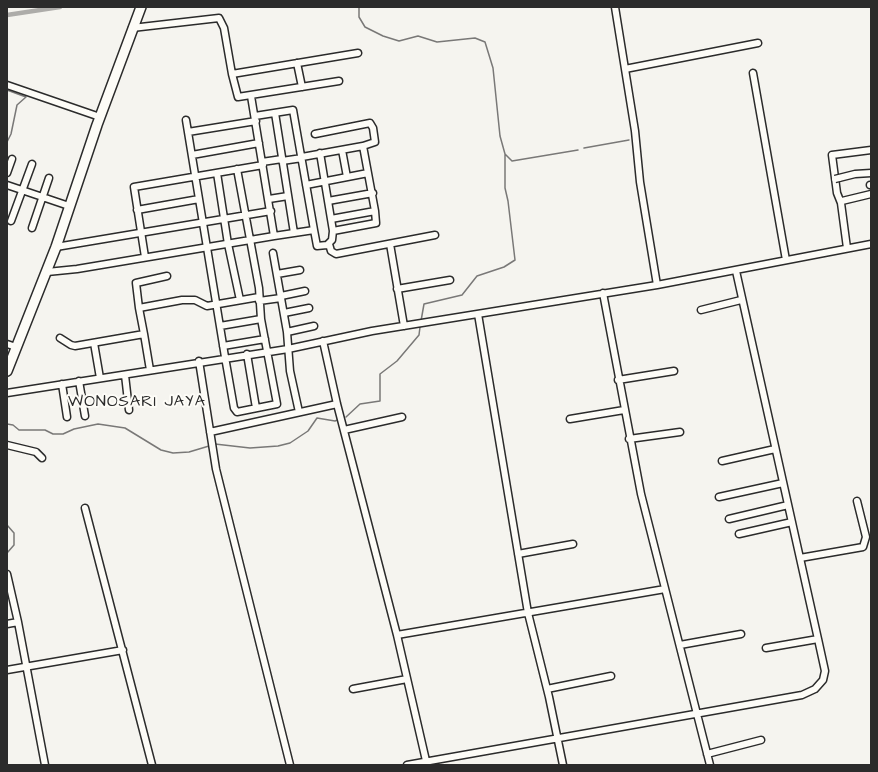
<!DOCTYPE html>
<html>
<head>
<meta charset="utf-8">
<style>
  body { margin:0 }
  #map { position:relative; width:878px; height:772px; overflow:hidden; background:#f5f4ef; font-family:"Architects Daughter",sans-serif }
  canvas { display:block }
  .frame { position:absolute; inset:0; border:8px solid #2b2b2b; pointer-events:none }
</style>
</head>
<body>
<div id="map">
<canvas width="878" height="772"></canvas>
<div class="frame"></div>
</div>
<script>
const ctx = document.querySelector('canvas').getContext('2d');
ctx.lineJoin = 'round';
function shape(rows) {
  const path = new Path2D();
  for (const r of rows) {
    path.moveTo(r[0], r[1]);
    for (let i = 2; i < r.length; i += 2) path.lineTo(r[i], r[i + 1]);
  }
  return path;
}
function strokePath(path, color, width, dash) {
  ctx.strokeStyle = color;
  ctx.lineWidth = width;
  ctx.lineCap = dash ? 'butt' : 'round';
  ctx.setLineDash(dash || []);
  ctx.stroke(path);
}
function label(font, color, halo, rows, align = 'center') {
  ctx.font = font + ' "Architects Daughter",sans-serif';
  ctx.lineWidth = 4;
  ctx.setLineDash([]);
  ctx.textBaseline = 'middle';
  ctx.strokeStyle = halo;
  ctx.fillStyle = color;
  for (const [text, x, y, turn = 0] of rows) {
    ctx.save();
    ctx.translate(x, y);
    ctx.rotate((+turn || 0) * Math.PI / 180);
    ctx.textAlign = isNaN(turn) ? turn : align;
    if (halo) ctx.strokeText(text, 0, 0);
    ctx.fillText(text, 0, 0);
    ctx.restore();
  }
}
strokePath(shape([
  [359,7,359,17,365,27,383,36,399,41,418,36,437,42,475,38,485,42,493,68,500,136,505,154,512,161,578,150],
  [7,90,26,97,17,105,11,134,7,142],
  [584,148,629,140],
  [421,321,424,304,462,295,477,276,504,267,515,260,508,201,505,188,505,154],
  [346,417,360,404,380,401,380,374,397,361,419,335,420,327],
  [7,424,13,425,19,430,45,430,53,434,63,434,74,429,98,424,125,428,161,450,173,453,189,452,209,446],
  [215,444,250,448,278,446,290,443,308,431,317,418,335,421,340,419],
  [7,525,14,533,14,545,7,553]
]), '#797877', 1.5);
strokePath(shape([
  [7,15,60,7]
]), '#adaca9', 4.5);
const minor = shape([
  [615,7,635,131,640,182,657,285],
  [132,28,219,18,224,28,232,74,238,97,339,81],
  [297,63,302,87],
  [625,69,758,43],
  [753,73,786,260],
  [232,74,358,53],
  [7,85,97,116],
  [251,96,274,236,314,230,293,110,255,116],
  [275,113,294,233],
  [186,120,225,357,234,408,237,412,277,404,261,319,259,288,237,169],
  [188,132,256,121],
  [315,134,370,123,373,128,375,142,363,146],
  [342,150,347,177],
  [320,153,328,201],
  [192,155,259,143],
  [302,157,363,146,375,211,376,223,333,231,332,240,327,245,317,246,314,230],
  [282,161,302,158],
  [262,162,282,159],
  [7,173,12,159],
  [217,173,228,244,240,300],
  [839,178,855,174,871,173],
  [7,185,66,205],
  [306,185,368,173],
  [870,185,871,185],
  [269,199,288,196],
  [841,203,837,193,832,155,871,150],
  [137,210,199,199],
  [331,219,375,211],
  [11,221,32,164],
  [32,228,49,178],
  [333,231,328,201,373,193],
  [329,244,331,251,336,254,435,235],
  [390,244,404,326],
  [56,247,271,211],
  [847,248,841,203,842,201,871,194],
  [273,253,287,332,290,371,299,412],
  [145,257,134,187,263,165],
  [47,272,77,269,274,236],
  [277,274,300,270],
  [167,276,136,283,139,308,182,300,195,300,207,306,259,297],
  [397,289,450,280],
  [603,293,641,494,710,765],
  [281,296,305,291],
  [259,301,281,298],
  [701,310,741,300],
  [284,313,309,308],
  [478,314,528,613,549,697,563,765],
  [220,326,261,319],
  [287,332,314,326],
  [144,334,150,370],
  [60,338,71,345,75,346,144,334,139,308],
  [323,341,337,404,397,635,427,765],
  [94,343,100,378],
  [7,344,13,346],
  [223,346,265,339],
  [247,354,256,408],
  [199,361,216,469,290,765],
  [125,375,129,410],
  [618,380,674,371],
  [79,381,85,416],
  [62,384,67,417],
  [7,393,288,349,372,331,657,285,871,244],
  [570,419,624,410],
  [344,430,402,417],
  [210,432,337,404],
  [629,439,680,432],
  [7,445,36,452,42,458],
  [722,461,775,449],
  [719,497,783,483],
  [85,508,152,765],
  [729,519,788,505],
  [739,534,792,522],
  [518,554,573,544],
  [800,558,863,547,866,537,857,501],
  [7,574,18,622,45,765],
  [7,624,18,622],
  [397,635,665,589],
  [680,645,741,634],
  [766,648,818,639],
  [7,670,123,650],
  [353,689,407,679],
  [547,689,611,676],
  [707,754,761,740],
  [407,765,802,695,815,689,823,680,825,671,818,639,736,271]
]);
const highway = shape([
  [7,371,56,247,97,125,141,7]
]);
strokePath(minor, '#2b2b2b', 9);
strokePath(highway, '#2b2b2b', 12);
strokePath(minor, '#fdfcf7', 6);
strokePath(highway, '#fdfcf7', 9);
const minorBridge = shape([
  [835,179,839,178]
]);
strokePath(minorBridge, '#2b2b2b', 9, []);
strokePath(minorBridge, '#fdfcf7', 6);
ctx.letterSpacing = '1px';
label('16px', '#2b2b2b', '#fdfcf7', [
  ["WONOSARI JAYA",137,403]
]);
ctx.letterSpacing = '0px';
</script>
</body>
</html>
